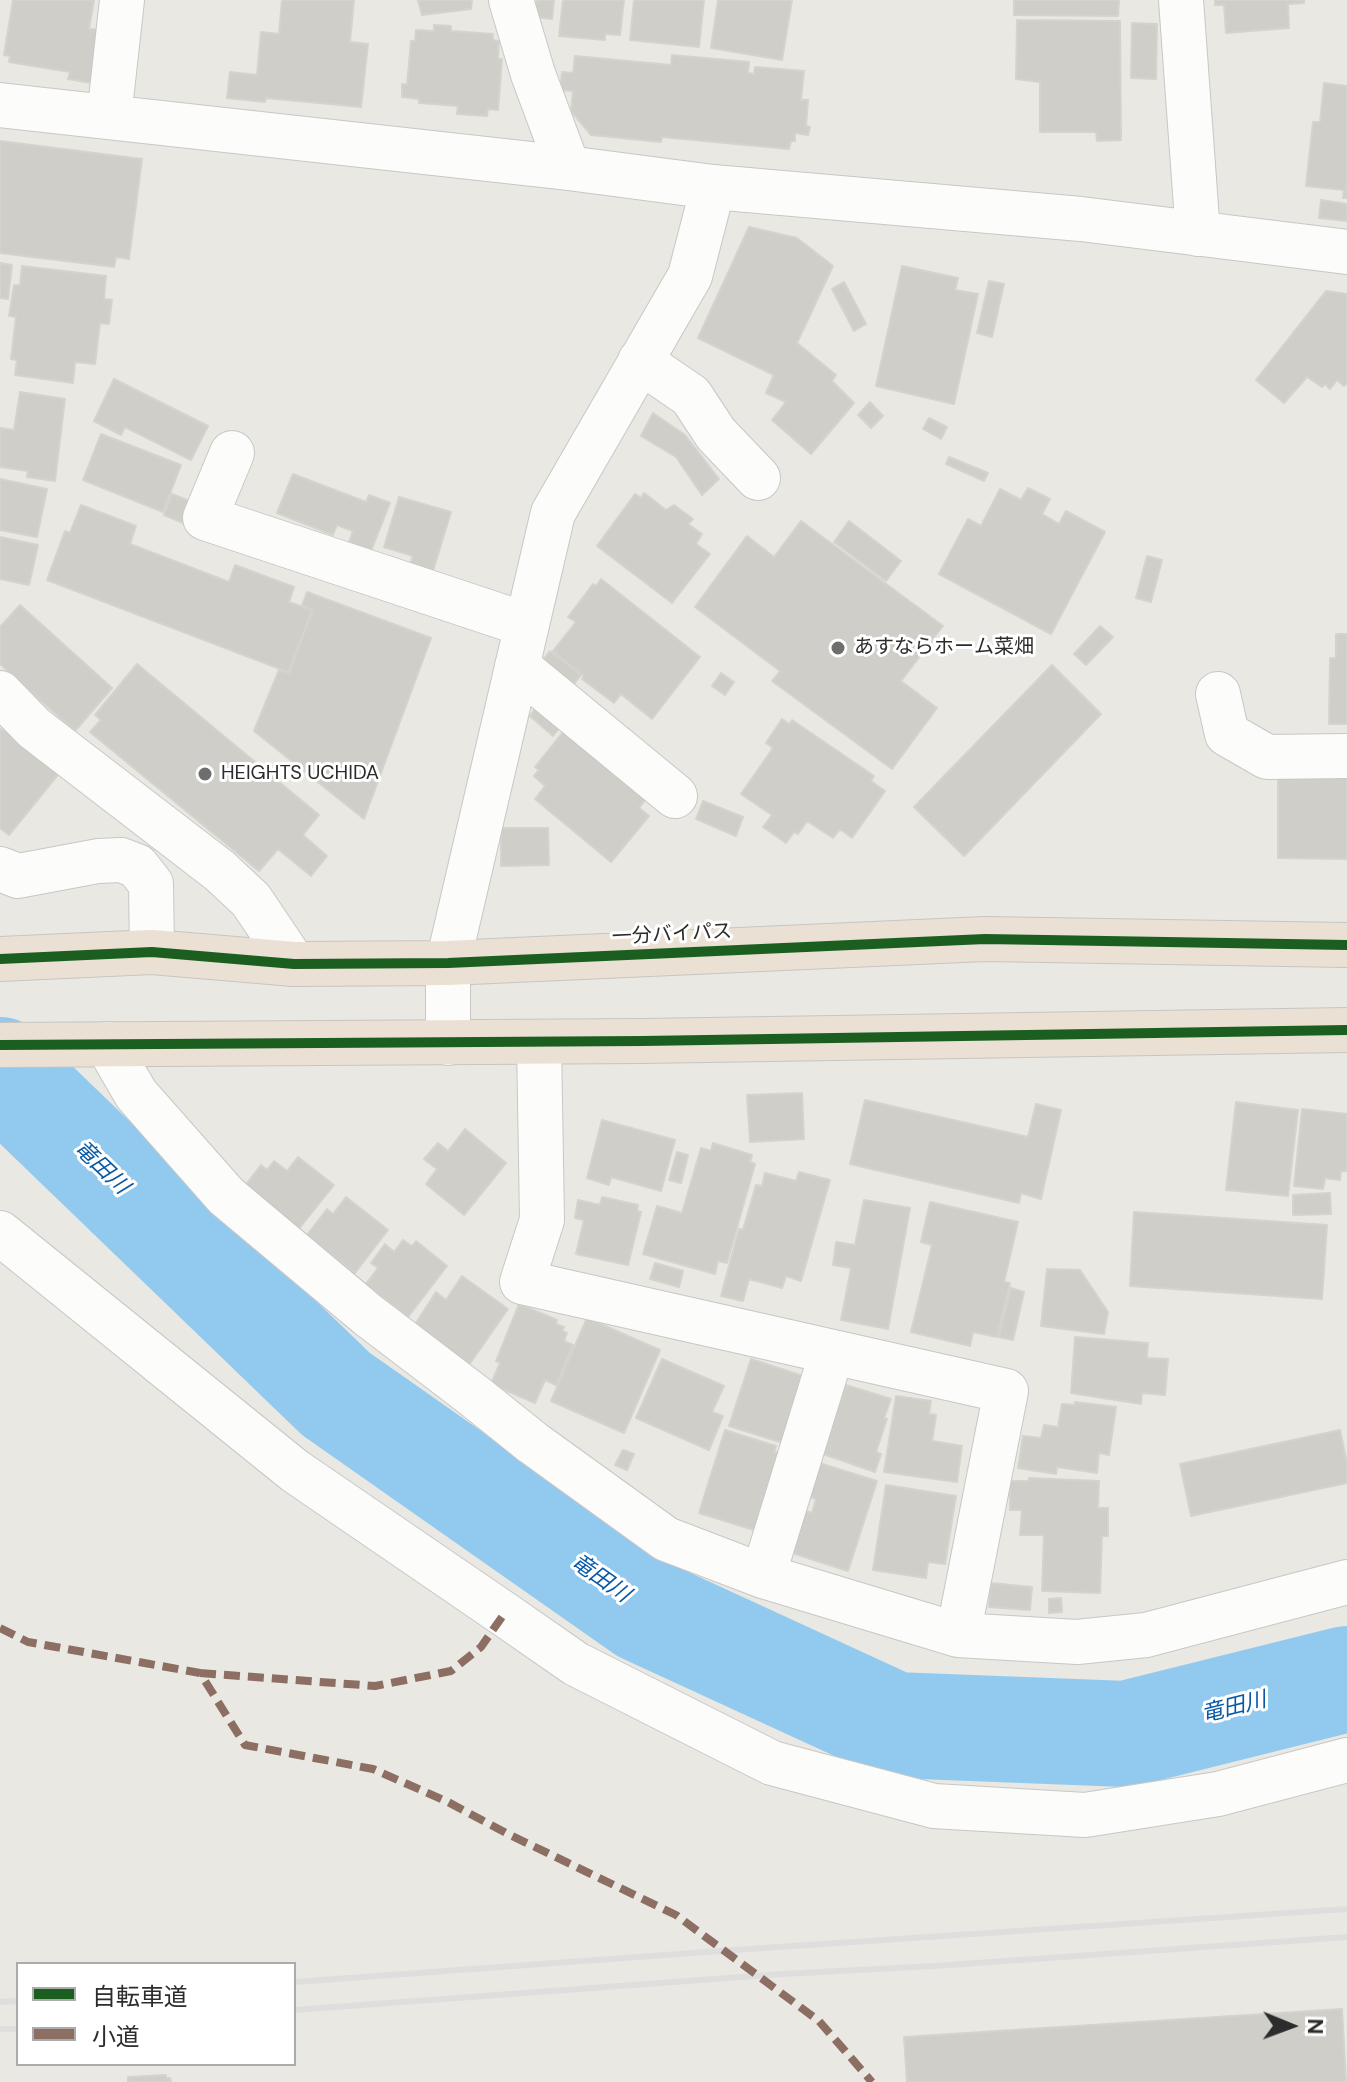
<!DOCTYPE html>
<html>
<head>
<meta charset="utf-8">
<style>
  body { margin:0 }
  #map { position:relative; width:1347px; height:2082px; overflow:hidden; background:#eae8e2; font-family:"DM Sans","Noto Sans JP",sans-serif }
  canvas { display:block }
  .legend { position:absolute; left:16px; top:1962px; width:280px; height:104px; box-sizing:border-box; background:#fff; border:2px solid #ababab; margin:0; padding:10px 14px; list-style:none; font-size:24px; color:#2c2c2c }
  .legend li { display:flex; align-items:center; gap:16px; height:40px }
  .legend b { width:40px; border:2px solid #ababab }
  .north { position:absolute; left:1251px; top:1986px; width:80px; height:80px; -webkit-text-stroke:6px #fff; paint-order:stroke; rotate:91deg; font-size:22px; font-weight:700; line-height:32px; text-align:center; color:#2c2c2c }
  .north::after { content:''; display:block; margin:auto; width:28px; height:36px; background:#2c2c2c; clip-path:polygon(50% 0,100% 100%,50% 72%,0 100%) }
</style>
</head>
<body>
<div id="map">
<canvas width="1347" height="2082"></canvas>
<ul class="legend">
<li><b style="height:10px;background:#1b5e20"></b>自転車道</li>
<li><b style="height:10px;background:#8d6e63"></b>小道</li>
</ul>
<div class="north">N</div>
</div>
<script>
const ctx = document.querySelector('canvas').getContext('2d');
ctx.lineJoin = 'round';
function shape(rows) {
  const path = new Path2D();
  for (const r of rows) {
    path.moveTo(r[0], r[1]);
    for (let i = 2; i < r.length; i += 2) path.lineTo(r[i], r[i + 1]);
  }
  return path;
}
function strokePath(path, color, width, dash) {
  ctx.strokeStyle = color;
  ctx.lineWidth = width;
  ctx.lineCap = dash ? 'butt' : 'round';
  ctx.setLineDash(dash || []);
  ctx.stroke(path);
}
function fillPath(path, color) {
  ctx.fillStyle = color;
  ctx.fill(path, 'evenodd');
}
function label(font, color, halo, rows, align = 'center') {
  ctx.font = font + ' "DM Sans","Noto Sans JP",sans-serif';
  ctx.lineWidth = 6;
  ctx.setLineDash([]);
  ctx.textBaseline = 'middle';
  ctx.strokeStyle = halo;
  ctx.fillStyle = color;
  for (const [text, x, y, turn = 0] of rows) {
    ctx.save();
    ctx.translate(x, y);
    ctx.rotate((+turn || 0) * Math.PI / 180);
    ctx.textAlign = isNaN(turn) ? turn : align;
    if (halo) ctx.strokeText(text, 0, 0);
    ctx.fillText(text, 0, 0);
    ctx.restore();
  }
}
strokePath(shape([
  [0,1070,336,1394,644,1610,894,1725,1126,1734,1347,1679]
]), '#92caef', 106);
const building = shape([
  [13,0,94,0,89,29,101,30,92,83,68,79,70,72,9,62,10,56,4,55,13,0],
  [282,0,354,0,350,42,368,44,361,107,266,98,265,102,227,98,230,72,257,75,261,32,279,34,282,0],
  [418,0,472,0,471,9,422,15,418,0],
  [537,0,554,0,552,19,535,17,537,0],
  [563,0,624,0,620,35,605,34,605,40,559,36,563,0],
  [634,0,704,0,699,47,630,40,634,0],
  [718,0,792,0,782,60,711,48,718,0],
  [1014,0,1119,0,1118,16,1014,15,1014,0],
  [1215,0,1304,0,1304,3,1288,4,1289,28,1226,33,1224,5,1215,5,1215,0],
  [1017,20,1120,21,1121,140,1097,141,1096,132,1040,132,1040,82,1016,79,1017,20],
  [1132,23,1157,24,1156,79,1131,78,1132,23],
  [434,25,451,26,451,31,493,34,493,40,499,41,498,59,502,59,498,110,488,109,487,116,457,114,458,106,419,103,419,99,402,97,402,84,407,85,411,41,415,41,416,30,434,31,434,25],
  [672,55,749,62,748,73,754,74,755,67,804,71,801,100,808,100,806,126,810,127,808,135,795,133,795,141,791,141,789,149,662,137,661,142,591,135,571,111,573,91,560,90,562,72,573,73,575,56,671,65,672,55],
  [1324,83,1347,86,1347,198,1343,198,1344,190,1306,186,1313,122,1320,122,1324,83],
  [0,141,142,159,129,259,116,257,114,267,0,253,0,141],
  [1321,200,1347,204,1347,221,1319,218,1321,200],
  [749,227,797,238,833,266,797,343,836,375,832,381,854,403,811,454,772,420,786,402,766,393,774,375,698,338,749,227],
  [0,263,12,265,8,299,0,298,0,263],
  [22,266,106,276,104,299,112,300,109,324,100,323,95,364,75,362,73,383,15,375,17,360,11,359,16,317,9,316,14,285,20,285,22,266],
  [902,266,958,278,955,290,978,294,954,404,876,386,902,266],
  [989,281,1004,284,992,337,977,333,989,281],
  [844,282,866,324,854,331,832,289,844,282],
  [1326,291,1347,294,1347,383,1344,386,1337,380,1330,389,1325,384,1322,387,1307,377,1284,403,1256,380,1326,291],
  [114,379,208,426,191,460,125,427,121,435,94,421,114,379],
  [20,392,65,399,55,481,27,477,28,471,0,467,0,428,14,430,20,392],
  [870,402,883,416,871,428,858,415,870,402],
  [653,413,685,435,719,479,702,495,676,457,641,436,653,413],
  [929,418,947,427,941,439,923,429,929,418],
  [101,434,181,465,163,512,83,480,101,434],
  [949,457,988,473,984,481,946,464,949,457],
  [293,474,366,502,369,495,390,503,371,551,349,542,353,531,337,525,333,535,277,513,293,474],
  [0,479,47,489,37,537,0,530,0,479],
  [1028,488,1050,499,1042,514,1059,524,1066,511,1105,532,1051,634,939,574,968,519,981,526,1000,489,1021,500,1028,488],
  [644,493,666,510,674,505,693,519,688,524,702,534,696,544,710,554,672,603,597,546,635,494,641,498,644,493],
  [172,494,207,508,198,529,164,515,172,494],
  [399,497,451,512,433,571,410,564,413,556,384,547,399,497],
  [81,505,136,526,130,544,229,582,235,565,294,587,289,602,312,610,288,672,47,580,65,531,70,533,81,505],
  [801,521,943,626,901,681,937,708,892,769,772,681,780,671,695,607,747,536,774,557,801,521],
  [849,521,901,561,886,581,834,542,849,521],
  [0,537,38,545,29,585,0,579,0,537],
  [1147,556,1162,560,1151,602,1136,598,1147,556],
  [601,579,700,657,652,719,621,694,614,703,582,679,584,676,553,651,576,622,568,617,593,584,596,586,601,579],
  [307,592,431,638,364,819,254,731,279,670,289,673,313,610,302,606,307,592],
  [20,605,112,688,75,731,0,664,0,627,20,605],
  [1100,626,1113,637,1086,665,1074,654,1100,626],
  [1336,634,1347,634,1347,724,1329,724,1330,658,1336,658,1336,634],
  [550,651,581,675,571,688,542,661,550,651],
  [137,664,319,815,303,835,327,856,311,876,278,849,259,871,90,732,101,720,95,715,137,664],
  [1052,665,1101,714,964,856,914,807,1052,665],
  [721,673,734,682,725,695,712,686,721,673],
  [540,702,564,722,553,736,530,716,540,702],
  [782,719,789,724,792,720,874,776,871,781,885,791,852,838,840,829,833,838,807,821,798,834,794,832,786,843,763,827,772,815,741,794,773,748,766,743,782,719],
  [13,725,61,771,9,835,0,828,0,730,1,729,7,733,13,725],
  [567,727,649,795,639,808,649,816,611,862,535,799,545,786,534,776,539,770,535,767,567,727],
  [1278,773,1347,774,1347,859,1278,858,1278,773],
  [703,801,743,817,736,836,696,819,703,801],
  [501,828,548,828,549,865,501,866,501,828],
  [802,1093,804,1139,750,1142,747,1095,802,1093],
  [865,1100,1028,1137,1036,1104,1061,1110,1041,1199,1021,1193,1019,1203,850,1164,865,1100],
  [1236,1102,1298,1110,1288,1196,1226,1190,1236,1102],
  [1302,1109,1347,1114,1347,1171,1341,1171,1340,1180,1325,1178,1323,1189,1294,1186,1302,1109],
  [602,1120,675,1140,661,1191,611,1177,609,1185,587,1178,602,1120],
  [465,1129,506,1163,464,1215,426,1184,437,1169,424,1159,438,1143,448,1151,465,1129],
  [713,1143,752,1155,750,1162,755,1164,727,1263,718,1261,715,1274,643,1254,657,1206,682,1213,701,1148,711,1151,713,1143],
  [677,1152,688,1155,681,1183,669,1180,677,1152],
  [298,1157,334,1185,298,1230,244,1187,261,1165,267,1170,274,1161,287,1171,298,1157],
  [799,1172,830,1180,801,1281,786,1276,782,1288,749,1279,743,1301,721,1296,739,1229,743,1230,756,1185,762,1186,765,1173,796,1181,799,1172],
  [1330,1193,1331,1214,1293,1215,1293,1195,1330,1193],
  [346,1197,388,1230,355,1273,307,1235,327,1209,333,1214,346,1197],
  [602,1197,638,1205,637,1211,641,1212,628,1265,576,1254,584,1220,575,1218,578,1200,600,1205,602,1197],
  [864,1200,910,1208,888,1329,841,1320,851,1268,833,1265,836,1242,855,1245,864,1200],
  [930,1202,1018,1222,1004,1282,1010,1283,997,1337,973,1332,970,1346,911,1332,932,1245,921,1242,930,1202],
  [1134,1212,1327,1225,1322,1299,1130,1286,1134,1212],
  [403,1240,412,1246,416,1241,447,1266,408,1317,366,1284,378,1268,371,1263,385,1244,394,1252,403,1240],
  [655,1263,683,1271,679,1287,650,1279,655,1263],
  [1047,1269,1080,1270,1108,1312,1104,1334,1041,1326,1047,1269],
  [462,1276,508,1309,469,1365,414,1326,436,1292,446,1300,462,1276],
  [1011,1288,1024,1292,1013,1340,999,1337,1011,1288],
  [519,1304,557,1320,556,1324,564,1327,562,1331,567,1333,564,1341,573,1345,556,1385,545,1380,535,1403,491,1384,500,1363,496,1361,519,1304],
  [587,1318,660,1350,624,1433,551,1401,587,1318],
  [1075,1337,1148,1343,1147,1358,1168,1359,1165,1395,1142,1393,1141,1404,1071,1393,1075,1337],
  [662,1359,724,1386,712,1412,723,1416,709,1450,636,1418,662,1359],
  [751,1359,803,1376,783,1443,729,1426,751,1359],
  [846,1385,891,1399,884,1418,887,1419,876,1452,881,1454,875,1472,823,1454,846,1385],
  [896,1396,931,1401,929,1414,936,1415,932,1441,962,1446,957,1482,884,1472,896,1396],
  [1075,1402,1116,1407,1109,1455,1099,1453,1097,1473,1057,1467,1056,1474,1018,1468,1023,1436,1041,1438,1044,1425,1058,1427,1062,1404,1075,1405,1075,1402],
  [725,1430,776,1446,774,1452,779,1453,754,1530,699,1513,725,1430],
  [1340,1430,1347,1464,1347,1483,1191,1516,1180,1464,1340,1430],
  [623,1450,634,1454,627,1470,615,1465,623,1450],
  [819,1463,877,1481,848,1571,789,1552,802,1510,812,1513,816,1499,808,1496,819,1463],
  [1029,1478,1099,1481,1098,1508,1108,1508,1108,1536,1102,1536,1100,1593,1042,1591,1044,1535,1020,1535,1022,1510,1010,1510,1010,1481,1029,1481,1029,1478],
  [886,1485,956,1496,945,1564,928,1562,926,1578,873,1570,886,1485],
  [991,1583,1032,1587,1030,1610,989,1607,991,1583],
  [1061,1598,1062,1612,1049,1613,1049,1599,1061,1598],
  [1342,2009,1346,2082,907,2082,904,2037,1342,2009],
  [166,2075,166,2078,170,2078,171,2082,128,2082,128,2077,166,2075]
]);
fillPath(building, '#cfcec9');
strokePath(building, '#d5d3ce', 2);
const minor = shape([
  [511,0,533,74,568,168],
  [1181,0,1198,234],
  [0,105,568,168,713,187,1081,219,1347,252],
  [109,117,122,0],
  [640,361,691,396,716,434,758,478],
  [232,453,205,518,527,625],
  [517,666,675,796],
  [0,693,34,728,220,871,251,900,294,964],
  [1218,694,1227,734,1267,757,1347,756],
  [0,869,18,876,98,861,121,860,137,866,151,884,152,952],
  [539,1042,542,1220,522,1282,1006,1391,958,1635],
  [448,1043,448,963,553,513,690,276,713,187],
  [107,1044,136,1094,226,1196,368,1315,473,1395,533,1443,666,1539,763,1576,958,1635,1077,1642,1146,1635,1347,1582],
  [0,1233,295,1471,504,1614,576,1664,772,1763,934,1806,1085,1815,1218,1794,1347,1760],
  [763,1576,832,1352]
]);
const highway = shape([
  [0,959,152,952,294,964,448,963,985,939,1347,945],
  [0,1045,642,1041,1347,1030]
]);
strokePath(minor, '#c8c7c7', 46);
strokePath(highway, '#c6c5c2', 46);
strokePath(minor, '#fcfcfb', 44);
strokePath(highway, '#eae1d4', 44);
strokePath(shape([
  [294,1982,748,1949,1347,1909],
  [0,2002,18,2001],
  [294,2010,782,1974,934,1966,1347,1937],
  [0,2029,18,2029]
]), '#dededf', 6);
strokePath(shape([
  [0,1628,28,1642,200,1673,245,1745,373,1769,448,1802,506,1833,676,1915,819,2021,872,2082],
  [200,1673,375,1686,451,1671,481,1647,504,1614]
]), '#8d6e63', 8, [16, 8]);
strokePath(shape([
  [0,959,152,952,294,964,448,963,985,939,1347,945],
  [0,1045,642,1041,1347,1030]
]), '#1b5e20', 10);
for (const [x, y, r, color] of [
  [838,648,8,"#6e6e6c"],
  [205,774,8,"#6e6e6c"]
]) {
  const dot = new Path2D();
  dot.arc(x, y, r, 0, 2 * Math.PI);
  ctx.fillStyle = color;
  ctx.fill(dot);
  strokePath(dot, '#fff', 3);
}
label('20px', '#2c2c2c', '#fff', [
  ["あすならホーム菜畑",854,648],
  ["HEIGHTS UCHIDA",221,774]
], 'left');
label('20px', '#2c2c2c', '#fff', [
  ["一分バイパス",672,935,-3]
]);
label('italic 22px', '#0758a6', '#fff', [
  ["竜田川",101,1168,44],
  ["竜田川",600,1579,35],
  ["竜田川",1234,1708,-14]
]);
</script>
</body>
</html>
